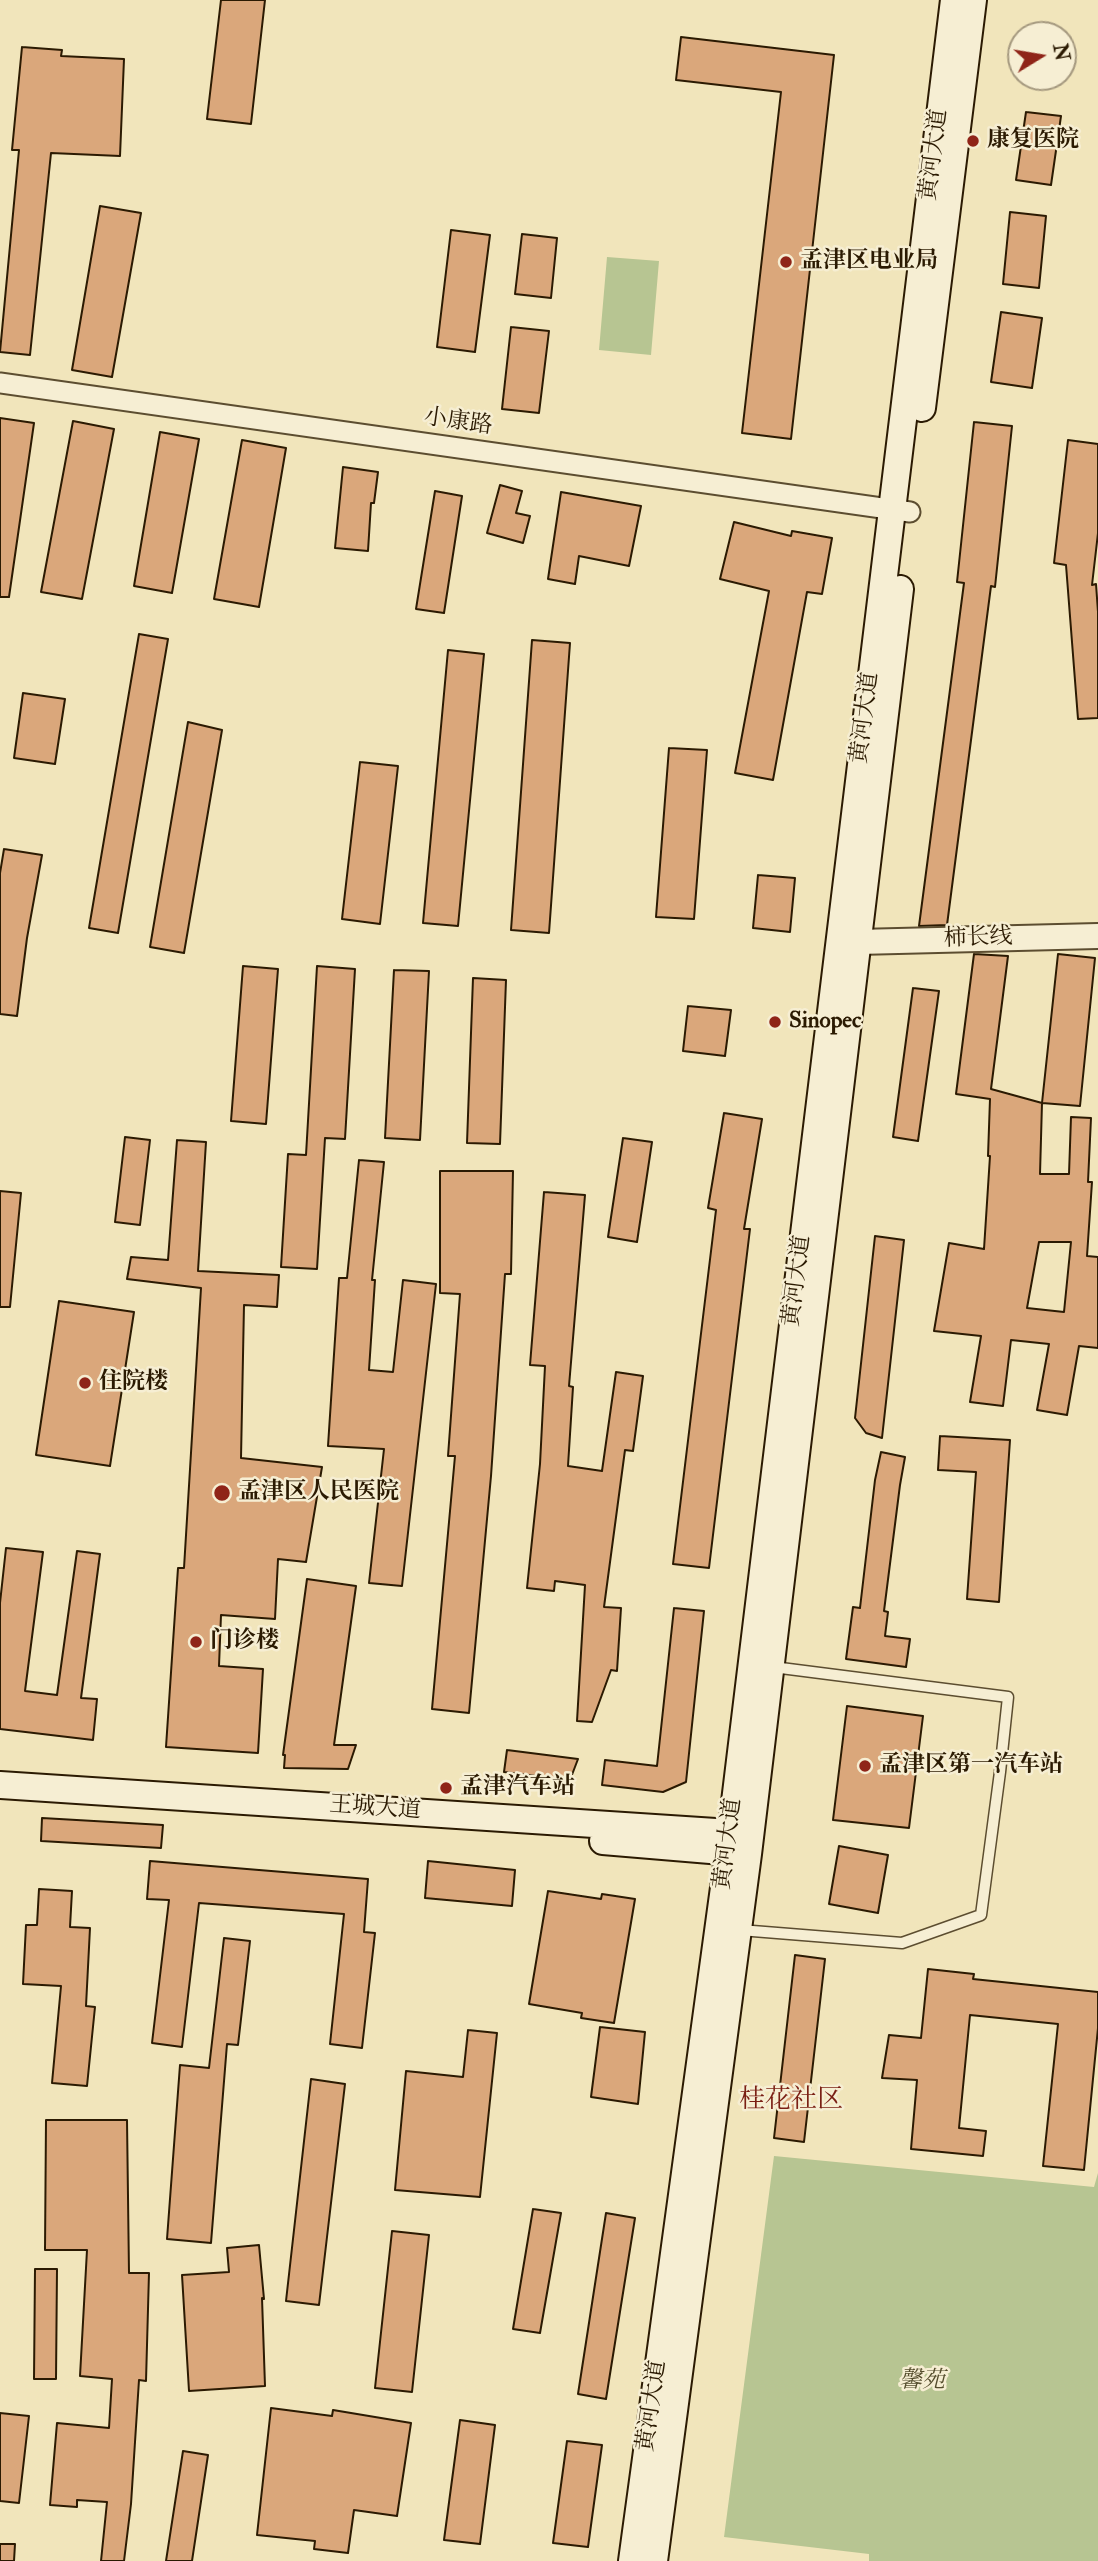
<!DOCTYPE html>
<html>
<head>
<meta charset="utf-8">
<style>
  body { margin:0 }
  #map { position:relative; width:1098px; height:2561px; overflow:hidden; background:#f1e5bb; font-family:"IM FELL Double Pica",serif }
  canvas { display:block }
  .north { position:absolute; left:1007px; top:21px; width:70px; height:70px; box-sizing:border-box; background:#f6eed3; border:2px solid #a5997f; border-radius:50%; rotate:79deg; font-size:19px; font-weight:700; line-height:28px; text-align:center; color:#2b1a02 }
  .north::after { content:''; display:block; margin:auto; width:24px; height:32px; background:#8f2418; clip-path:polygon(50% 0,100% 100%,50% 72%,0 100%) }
</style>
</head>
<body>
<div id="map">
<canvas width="1098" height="2561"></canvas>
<div class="north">N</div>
</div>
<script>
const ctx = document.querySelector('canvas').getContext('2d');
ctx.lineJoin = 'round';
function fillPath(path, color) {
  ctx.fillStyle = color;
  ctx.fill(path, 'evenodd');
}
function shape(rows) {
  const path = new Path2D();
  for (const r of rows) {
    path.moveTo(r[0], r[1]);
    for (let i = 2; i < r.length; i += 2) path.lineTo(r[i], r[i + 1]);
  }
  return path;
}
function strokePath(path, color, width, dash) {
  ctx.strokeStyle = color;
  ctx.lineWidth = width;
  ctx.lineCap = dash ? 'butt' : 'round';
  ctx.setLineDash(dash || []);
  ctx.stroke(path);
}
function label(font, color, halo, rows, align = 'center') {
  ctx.font = font + ' "IM FELL Double Pica","Noto Serif SC",serif';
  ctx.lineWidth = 5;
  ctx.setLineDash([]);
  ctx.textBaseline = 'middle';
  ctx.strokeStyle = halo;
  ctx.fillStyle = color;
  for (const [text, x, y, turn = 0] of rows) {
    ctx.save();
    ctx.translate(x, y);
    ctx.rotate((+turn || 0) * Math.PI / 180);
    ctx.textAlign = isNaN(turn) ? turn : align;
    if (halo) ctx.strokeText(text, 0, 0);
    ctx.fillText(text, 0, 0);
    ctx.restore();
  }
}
fillPath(shape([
  [607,257,659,261,651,355,599,350],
  [774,2156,1094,2187,1098,2173,1098,2561,869,2561,869,2554,724,2537]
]), '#b7c592');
const building = shape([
  [221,0,265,0,251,124,207,119,221,0],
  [681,37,834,55,791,439,742,433,781,92,676,80,681,37],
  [22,47,62,50,61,56,124,59,120,156,51,153,30,355,0,352,19,150,12,150,22,47],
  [1026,112,1061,116,1051,185,1016,180,1026,112],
  [100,206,141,213,112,377,72,370,100,206],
  [1010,212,1046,216,1039,288,1003,284,1010,212],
  [451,230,490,235,475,352,437,347,451,230],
  [522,234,557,238,551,298,515,294,522,234],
  [1001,312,1042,318,1032,388,991,382,1001,312],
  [511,327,549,331,539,413,502,409,511,327],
  [0,418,34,423,9,597,0,597,0,418],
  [73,421,114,429,82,599,41,592,73,421],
  [974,422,1012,426,995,587,991,586,947,925,919,926,964,583,957,582,974,422],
  [160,432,199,439,172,593,134,586,160,432],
  [242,440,286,448,259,607,214,599,242,440],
  [1068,440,1098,444,1098,533,1092,585,1096,584,1098,612,1098,718,1078,719,1066,565,1054,563,1068,440],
  [343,467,378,472,374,503,371,503,368,551,335,548,343,467],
  [500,485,522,491,516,513,530,516,523,543,487,533,500,485],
  [435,491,462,496,444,613,416,609,435,491],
  [561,492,641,506,629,566,579,556,575,584,548,579,561,492],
  [734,522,791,536,792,531,832,538,822,594,807,592,773,780,735,773,769,591,720,579,734,522],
  [139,634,168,639,118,933,89,928,139,634],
  [532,640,570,643,549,933,511,930,532,640],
  [448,650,484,654,458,926,423,923,448,650],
  [23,693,65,699,55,764,14,758,23,693],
  [188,722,222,730,184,953,150,947,188,722],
  [669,748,707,750,694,919,656,917,669,748],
  [360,762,398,766,380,924,342,919,360,762],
  [4,849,42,855,27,938,17,1016,0,1014,0,873,4,849],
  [758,875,795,878,790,932,753,928,758,875],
  [974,954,1008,956,991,1089,1042,1103,1040,1174,1069,1174,1071,1117,1091,1118,1088,1182,1092,1182,1087,1256,1098,1257,1098,1348,1079,1346,1067,1415,1037,1410,1049,1344,1011,1340,1003,1406,970,1402,981,1336,934,1331,949,1243,984,1249,990,1156,988,1156,990,1099,956,1094,974,954],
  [1039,1242,1071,1242,1064,1312,1027,1308,1039,1242],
  [1058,954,1095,958,1080,1106,1042,1103,1058,954],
  [243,966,278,969,266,1124,231,1121,243,966],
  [317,966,355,969,345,1139,325,1138,317,1269,281,1267,288,1154,306,1155,317,966],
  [394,970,429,971,420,1140,385,1138,394,970],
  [473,978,506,980,500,1144,467,1143,473,978],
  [913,988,939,991,918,1141,893,1137,913,988],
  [688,1006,731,1010,725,1056,683,1051,688,1006],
  [724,1113,762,1119,744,1229,750,1229,709,1568,673,1564,716,1210,708,1208,724,1113],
  [125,1137,150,1140,140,1225,115,1222,125,1137],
  [623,1138,652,1142,637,1242,608,1237,623,1138],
  [177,1140,206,1142,198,1271,279,1275,277,1307,244,1305,241,1458,322,1467,306,1562,278,1559,275,1619,221,1615,219,1666,263,1669,258,1753,166,1747,178,1568,184,1568,201,1288,127,1279,131,1257,168,1260,177,1140],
  [359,1160,384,1162,372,1280,375,1280,369,1370,393,1372,403,1280,436,1284,402,1586,369,1583,384,1449,328,1446,339,1278,347,1278,359,1160],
  [440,1171,513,1171,511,1274,505,1274,491,1476,469,1713,432,1709,455,1456,448,1456,460,1294,440,1293,440,1171],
  [0,1191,21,1193,10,1307,0,1307,0,1191],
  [544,1192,585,1195,569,1386,573,1387,568,1466,602,1471,616,1372,643,1376,633,1451,625,1450,604,1607,621,1608,617,1671,611,1670,592,1722,577,1721,585,1585,555,1581,554,1591,527,1588,540,1464,545,1366,530,1365,544,1192],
  [875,1236,904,1240,882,1438,866,1433,855,1418,875,1236],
  [59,1301,134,1312,110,1466,36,1455,59,1301],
  [940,1436,1010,1440,999,1602,967,1599,976,1472,938,1470,940,1436],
  [881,1452,905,1457,900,1485,884,1611,888,1612,885,1636,910,1639,906,1667,846,1659,853,1607,860,1608,875,1480,881,1452],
  [6,1548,43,1552,25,1691,57,1695,77,1551,100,1554,81,1698,97,1699,93,1740,0,1729,0,1603,6,1548],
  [307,1579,356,1586,334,1745,356,1745,348,1769,284,1768,285,1755,283,1755,307,1579],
  [674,1608,704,1611,686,1782,663,1792,602,1785,605,1760,657,1766,674,1608],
  [847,1706,923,1716,909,1828,833,1820,847,1706],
  [507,1750,578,1759,570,1780,504,1772,507,1750],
  [42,1818,163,1825,161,1848,41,1841,42,1818],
  [839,1846,888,1855,878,1913,829,1904,839,1846],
  [150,1861,368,1879,364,1932,375,1933,362,2048,330,2044,344,1914,199,1903,182,2047,152,2043,169,1900,147,1899,150,1861],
  [428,1861,515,1870,512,1906,425,1898,428,1861],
  [39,1889,72,1891,70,1927,90,1928,86,2006,95,2007,87,2086,52,2083,61,1986,23,1984,26,1925,37,1925,39,1889],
  [548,1891,601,1899,602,1894,635,1899,614,2023,581,2018,582,2013,529,2004,548,1891],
  [224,1938,250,1941,238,2045,227,2044,211,2243,167,2239,180,2065,209,2068,224,1938],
  [795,1955,825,1959,804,2142,774,2138,795,1955],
  [928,1969,974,1974,973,1979,1098,1992,1098,2028,1084,2170,1043,2166,1058,2024,970,2015,959,2128,986,2131,983,2156,911,2149,917,2080,882,2078,889,2035,921,2038,928,1969],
  [600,2027,645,2032,638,2104,591,2097,600,2027],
  [468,2030,497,2033,480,2197,395,2190,406,2071,463,2077,468,2030],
  [311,2079,345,2084,319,2305,286,2301,311,2079],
  [46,2120,127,2120,129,2273,149,2273,146,2381,139,2380,131,2504,124,2561,101,2561,107,2502,77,2500,77,2507,50,2505,57,2423,109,2428,112,2379,80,2376,87,2250,45,2250,46,2120],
  [533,2209,561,2213,540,2333,513,2329,533,2209],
  [606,2213,635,2218,606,2399,578,2394,606,2213],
  [392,2231,429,2235,412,2392,375,2388,392,2231],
  [259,2245,264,2299,262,2298,265,2386,189,2391,182,2275,229,2272,227,2248,259,2245],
  [35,2269,57,2269,56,2379,34,2379,35,2269],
  [271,2408,332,2416,333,2410,411,2423,397,2516,354,2510,348,2553,314,2549,315,2541,257,2535,271,2408],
  [0,2413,29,2416,19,2503,0,2501,0,2413],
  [460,2420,495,2425,480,2544,444,2540,460,2420],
  [567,2441,602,2445,588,2547,553,2543,567,2441],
  [183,2451,208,2455,192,2561,166,2561,183,2451],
  [0,2544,15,2544,14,2561,0,2561,0,2544]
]);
fillPath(building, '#daa77b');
strokePath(building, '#2b1a02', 2);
const service = shape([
  [740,1930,902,1943,981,1915,1000,1772,1008,1697,773,1667]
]);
const minor = shape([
  [0,383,910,512]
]);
const tertiary = shape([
  [858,942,1098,936]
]);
const secondary = shape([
  [922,408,973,0],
  [0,1785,746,1834],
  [603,1841,746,1853],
  [632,2561,729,1851,954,0],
  [654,2561,748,1854,900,589]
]);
strokePath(service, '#5c4d30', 13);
strokePath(minor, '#5c4d30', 23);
strokePath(tertiary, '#5c4d30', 28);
strokePath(secondary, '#2b1a02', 30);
strokePath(service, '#f6eed3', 10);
strokePath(minor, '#f6eed3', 19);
strokePath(tertiary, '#f6eed3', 24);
strokePath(secondary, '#f6eed3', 26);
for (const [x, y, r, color] of [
  [973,141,7,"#8f2418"],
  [786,262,7,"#8f2418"],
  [775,1022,7,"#8f2418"],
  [85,1383,7,"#8f2418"],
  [222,1493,9,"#8f2418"],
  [196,1642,7,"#8f2418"],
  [865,1766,7,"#8f2418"],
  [446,1788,7,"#8f2418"]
]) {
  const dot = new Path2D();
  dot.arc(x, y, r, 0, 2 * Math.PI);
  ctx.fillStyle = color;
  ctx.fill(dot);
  strokePath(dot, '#f6eed3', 2.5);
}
label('bold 23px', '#2b1a02', '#f6eed3', [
  ["康复医院",987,141],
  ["孟津区电业局",800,262],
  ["Sinopec",789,1022],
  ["住院楼",99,1383],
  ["孟津区人民医院",238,1493],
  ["门诊楼",210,1642],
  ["孟津区第一汽车站",879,1766],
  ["孟津汽车站",460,1788]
], 'left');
label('23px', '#2b1a02', '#f6eed3', [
  ["黄河大道",935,155,-83],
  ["小康路",458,423,8],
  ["黄河大道",866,718,-83],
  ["柿长线",978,939,-2],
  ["黄河大道",798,1281,-83],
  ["王城大道",375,1809,4],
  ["黄河大道",729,1844,-83],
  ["黄河大道",653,2406,-82]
]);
label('italic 23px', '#554d2d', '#f6eed3', [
  ["馨苑",922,2382]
]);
label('26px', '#7a1f14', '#f6eed3', [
  ["桂花社区",791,2101]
]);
</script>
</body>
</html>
